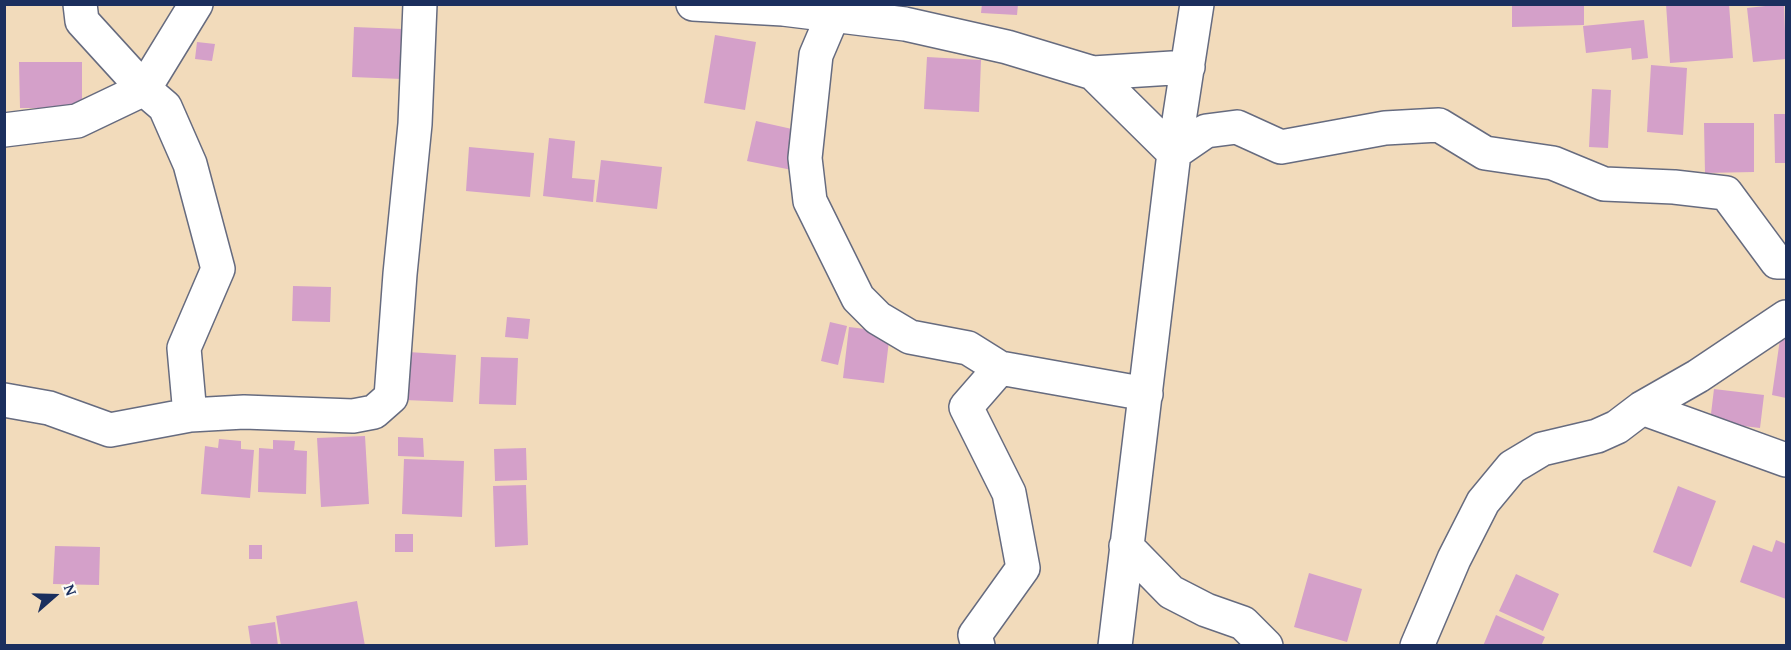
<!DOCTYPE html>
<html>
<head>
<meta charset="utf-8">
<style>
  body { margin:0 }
  #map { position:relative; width:1791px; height:650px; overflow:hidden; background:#f2dbbb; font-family:"Gentium Book Plus",serif }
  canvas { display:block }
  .frame { position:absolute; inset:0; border:6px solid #1b2f5e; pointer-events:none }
  .north { position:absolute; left:24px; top:566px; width:60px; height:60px; -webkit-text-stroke:4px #fdfcf7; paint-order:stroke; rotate:70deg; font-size:16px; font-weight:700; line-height:24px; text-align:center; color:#1b2f5e }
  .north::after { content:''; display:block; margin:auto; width:21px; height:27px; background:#1b2f5e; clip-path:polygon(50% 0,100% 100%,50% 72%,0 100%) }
</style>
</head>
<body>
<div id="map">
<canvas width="1791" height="650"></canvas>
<div class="frame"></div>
<div class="north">N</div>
</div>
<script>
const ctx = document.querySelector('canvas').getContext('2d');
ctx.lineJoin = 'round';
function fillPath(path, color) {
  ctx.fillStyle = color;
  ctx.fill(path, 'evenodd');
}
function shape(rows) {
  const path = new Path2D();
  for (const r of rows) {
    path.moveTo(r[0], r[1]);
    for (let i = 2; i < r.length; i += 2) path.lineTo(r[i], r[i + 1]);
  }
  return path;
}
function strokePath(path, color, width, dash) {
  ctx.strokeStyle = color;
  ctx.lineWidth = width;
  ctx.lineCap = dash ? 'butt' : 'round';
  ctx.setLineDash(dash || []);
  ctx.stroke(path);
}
fillPath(shape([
  [982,4,1018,4,1017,15,981,13],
  [1512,4,1584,4,1584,25,1512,27],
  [1666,4,1729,4,1733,58,1670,63],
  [1784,4,1786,59,1753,62,1747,8],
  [1644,20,1648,58,1632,60,1631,48,1586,53,1583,26],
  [354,27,403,29,402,79,352,77],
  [715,35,756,42,745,110,704,103],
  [197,42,215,44,212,61,195,59],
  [927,57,981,60,979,112,924,109],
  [19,62,82,62,82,108,20,108],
  [1651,65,1687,68,1683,135,1647,132],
  [1592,89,1611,90,1608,148,1589,147],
  [1774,114,1786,114,1786,163,1775,163],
  [756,121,801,131,792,170,747,161],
  [1704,123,1754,123,1754,172,1705,173],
  [549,138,575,141,572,178,595,180,593,202,543,196],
  [469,147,534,153,530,197,466,191],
  [601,160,662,167,657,209,596,202],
  [293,286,331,287,330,322,292,321],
  [507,317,530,319,528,339,505,337],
  [830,322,847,326,838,365,821,361],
  [849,327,890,332,884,383,843,378],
  [1780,339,1786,340,1786,398,1772,395],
  [408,352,456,355,453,402,405,400],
  [481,357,518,358,516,405,479,404],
  [1714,389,1764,395,1760,428,1710,422],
  [365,436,369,504,321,507,317,438],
  [398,437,423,438,424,457,398,456],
  [219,439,241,441,241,449,254,450,250,498,201,494,205,446,218,448],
  [273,440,295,441,294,450,307,451,306,494,258,492,259,448,273,449],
  [526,448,527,480,495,481,494,449],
  [404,459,464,461,462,517,402,514],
  [526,485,528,545,495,547,493,486],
  [1678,486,1716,501,1691,567,1653,552],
  [395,534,413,534,413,552,395,552],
  [1776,540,1786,544,1786,599,1740,582,1753,545,1772,552],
  [249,545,262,545,262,559,249,559],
  [55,546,100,547,99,585,53,584],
  [1309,573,1362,589,1347,642,1294,627],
  [1516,574,1559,594,1543,631,1499,611],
  [357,601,365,646,281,646,276,616],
  [1496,615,1545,637,1541,646,1483,646],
  [275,622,278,646,251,646,248,626]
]), '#d4a0c9');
const minor = shape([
  [80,4,82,21,144,89,165,107,190,164,218,269,184,348,190,415],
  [693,4,783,9,905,24,1007,47,1093,73,1188,67],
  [833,15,816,55,805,158,810,201,858,298,878,318,910,337,968,348,1000,368,1146,394],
  [1093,73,1174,153,1206,131,1237,127,1281,147,1385,128,1439,125,1485,153,1553,163,1604,184,1674,187,1726,193,1777,262,1786,262],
  [4,130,77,121,144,89,196,4],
  [4,400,49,408,110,430,190,415,244,412,353,416,374,412,391,397,400,274,415,124,420,4],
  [1642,408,1786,460],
  [1126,546,1171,592,1206,610,1243,623,1266,646],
  [978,646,975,635,1023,568,1009,493,966,407,1000,368],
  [1115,646,1174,153,1197,4],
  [1417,646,1454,559,1483,502,1512,467,1542,449,1597,436,1617,427,1642,408,1698,376,1786,317]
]);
strokePath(minor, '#666b7f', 36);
strokePath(minor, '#fff', 33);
</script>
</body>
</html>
